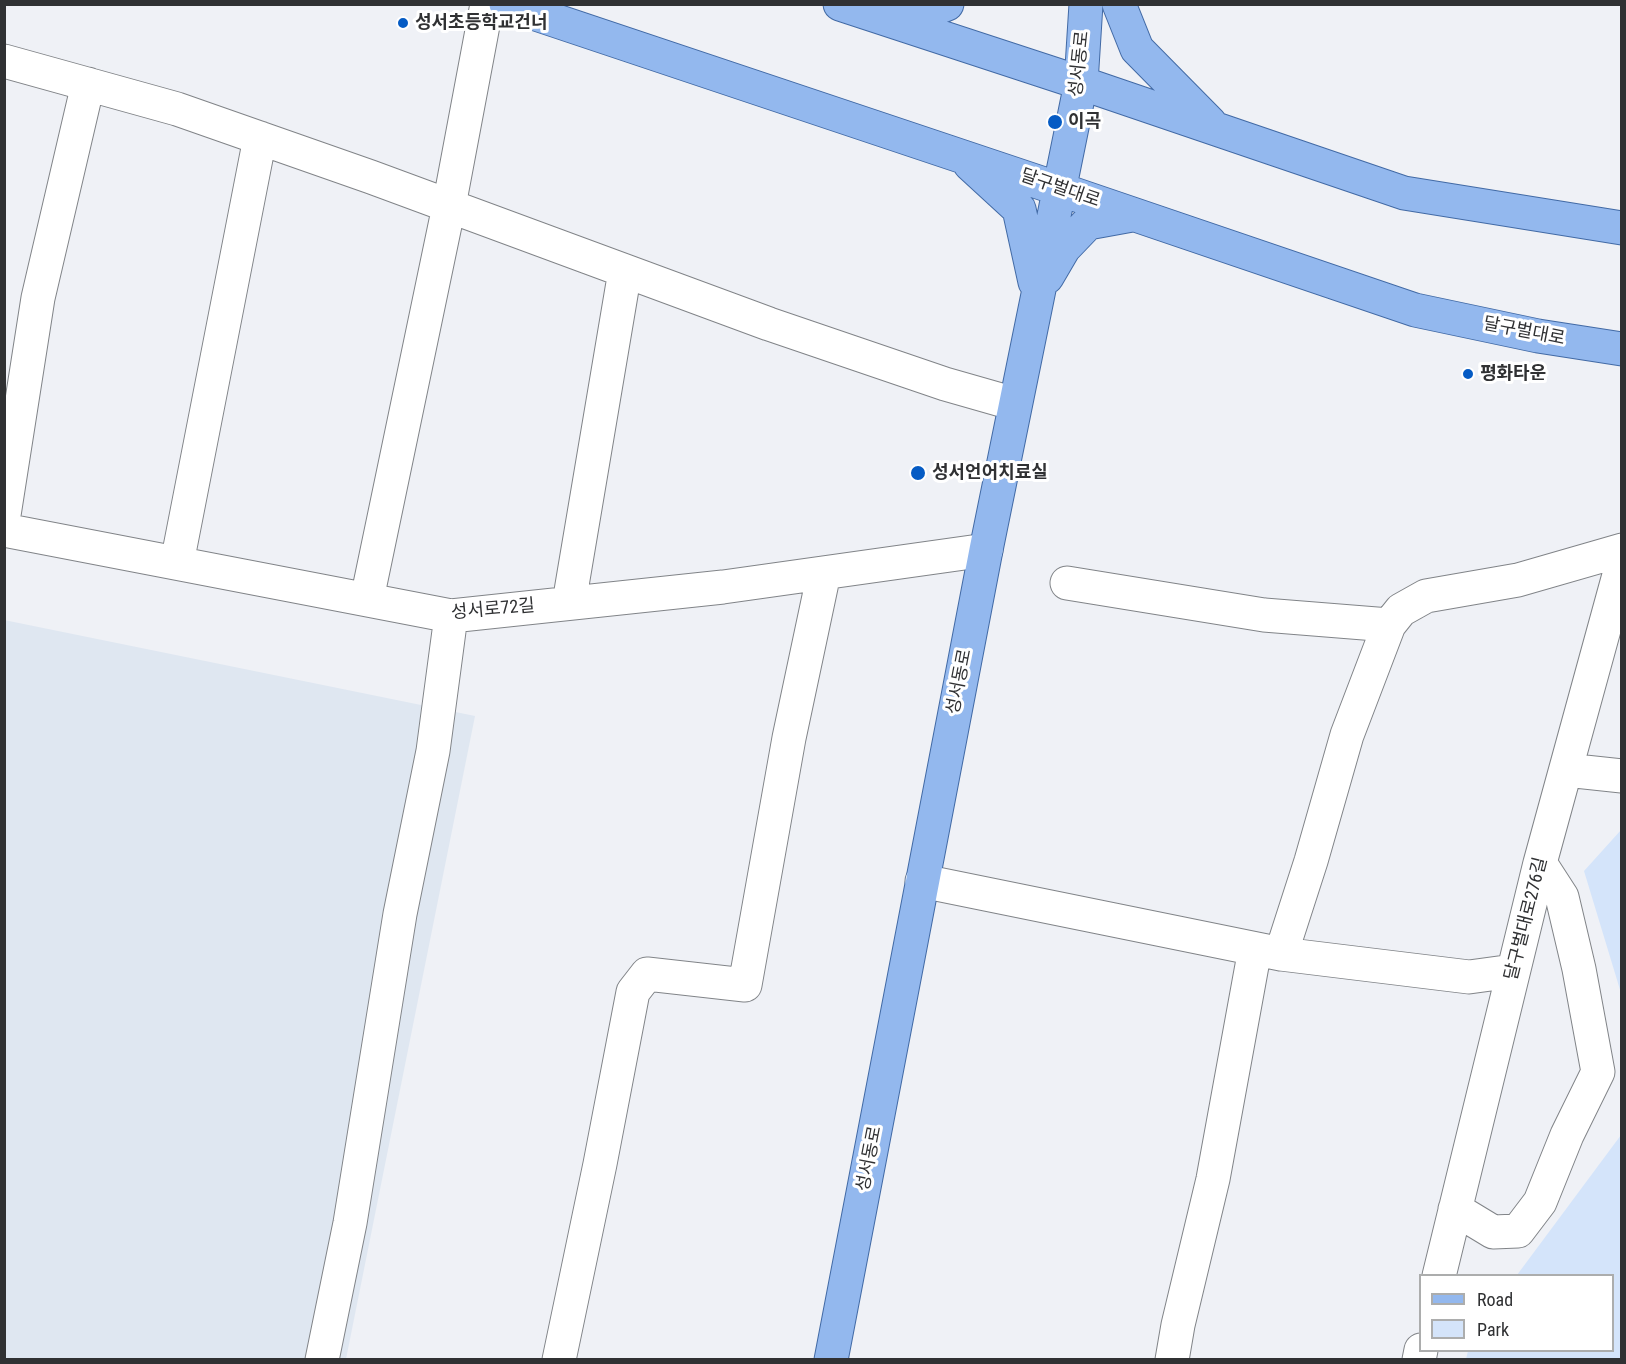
<!DOCTYPE html>
<html>
<head>
<meta charset="utf-8">
<style>
  body { margin:0 }
  #map { position:relative; width:1626px; height:1364px; overflow:hidden; background:#eff1f6; font-family:"Roboto Condensed",sans-serif }
  canvas { display:block }
  .frame { position:absolute; inset:0; border:6px solid #303133; pointer-events:none }
  .legend { position:absolute; left:1419px; top:1274px; width:195px; height:78px; box-sizing:border-box; background:#fff; border:2px solid #acadad; margin:0; padding:8px 10px; list-style:none; font-size:18px; color:#303133 }
  .legend li { display:flex; align-items:center; gap:12px; height:30px }
  .legend b { width:30px; border:2px solid #acadad }
</style>
</head>
<body>
<div id="map">
<canvas width="1626" height="1364"></canvas>
<div class="frame"></div>
<ul class="legend">
<li><b style="height:8px;background:#93b8ee"></b>Road</li>
<li><b style="height:16px;background:#d4e4fa"></b>Park</li>
</ul>
</div>
<script>
const ctx = document.querySelector('canvas').getContext('2d');
ctx.lineJoin = 'round';
function fillPath(path, color) {
  ctx.fillStyle = color;
  ctx.fill(path, 'evenodd');
}
function shape(rows) {
  const path = new Path2D();
  for (const r of rows) {
    path.moveTo(r[0], r[1]);
    for (let i = 2; i < r.length; i += 2) path.lineTo(r[i], r[i + 1]);
  }
  return path;
}
function strokePath(path, color, width, dash) {
  ctx.strokeStyle = color;
  ctx.lineWidth = width;
  ctx.lineCap = dash ? 'butt' : 'round';
  ctx.setLineDash(dash || []);
  ctx.stroke(path);
}
function label(font, color, halo, rows, align = 'center') {
  ctx.font = font + ' "Roboto Condensed","Noto Sans KR",sans-serif';
  ctx.lineWidth = 6;
  ctx.setLineDash([]);
  ctx.textBaseline = 'middle';
  ctx.strokeStyle = halo;
  ctx.fillStyle = color;
  for (const [text, x, y, turn = 0] of rows) {
    ctx.save();
    ctx.translate(x, y);
    ctx.rotate((+turn || 0) * Math.PI / 180);
    ctx.textAlign = isNaN(turn) ? turn : align;
    if (halo) ctx.strokeText(text, 0, 0);
    ctx.fillText(text, 0, 0);
    ctx.restore();
  }
}
fillPath(shape([
  [4,620,475,716,346,1359,5,1359]
]), '#dfe7f1');
fillPath(shape([
  [1621,830,1621,993,1584,871],
  [1621,1135,1621,1359,1466,1359,1468,1351,1612,1350,1612,1276,1517,1275]
]), '#d4e4fa');
const minor = shape([
  [4,61,177,109,371,177,769,324,945,384,1015,404],
  [4,515,38,298,88,84],
  [4,530,451,616,723,587,986,550],
  [177,563,260,138],
  [1067,583,1264,615,1389,625],
  [367,599,449,206,487,4],
  [569,603,625,271],
  [1566,770,1622,776],
  [922,881,1281,954,1469,977,1513,971],
  [1281,954,1311,861,1347,735,1389,625,1401,610,1426,596,1518,580,1622,550],
  [1455,1209,1493,1232,1518,1231,1540,1202,1567,1135,1598,1072,1579,969,1562,897,1540,863],
  [1439,1276,1540,863,1622,564],
  [322,1360,350,1223,400,914,433,751,451,616],
  [559,1360,600,1164,633,992,647,974,745,985,789,738,824,573],
  [1172,1360,1178,1325,1213,1179,1255,949],
  [1419,1360,1421,1350]
]);
const major = shape([
  [506,4,1059,189,1415,310,1538,336,1622,349],
  [840,4,1081,83,1404,193,1622,228],
  [1119,4,1137,49,1210,123],
  [887,7,930,11,947,4],
  [970,164,1019,209,1035,282],
  [1047,277,1064,248,1088,223,1132,215],
  [831,1360,986,550,1081,83,1086,4]
]);
strokePath(minor, '#818488', 35);
strokePath(major, '#426aa5', 35);
strokePath(minor, '#fff', 33);
strokePath(major, '#93b8ee', 33);
for (const [x, y, r, color] of [
  [403,23,6,"#055bc4"],
  [1055,122,8,"#055bc4"],
  [1468,374,6,"#055bc4"],
  [918,473,8,"#055bc4"]
]) {
  const dot = new Path2D();
  dot.arc(x, y, r, 0, 2 * Math.PI);
  ctx.fillStyle = color;
  ctx.fill(dot);
  strokePath(dot, '#fff', 2);
}
label('bold 18px', '#303133', '#fff', [
  ["성서초등학교건너",415,23],
  ["이곡",1068,122],
  ["평화타운",1480,374],
  ["성서언어치료실",932,473]
], 'left');
label('18px', '#303133', '#fff', [
  ["성서동로",1080,64,-84],
  ["달구벌대로",1060,189,19],
  ["달구벌대로",1524,332,11],
  ["성서로72길",493,610,-5],
  ["성서동로",960,682,-79],
  ["달구벌대로276길",1527,919,-76],
  ["성서동로",870,1159,-79]
]);
</script>
</body>
</html>
